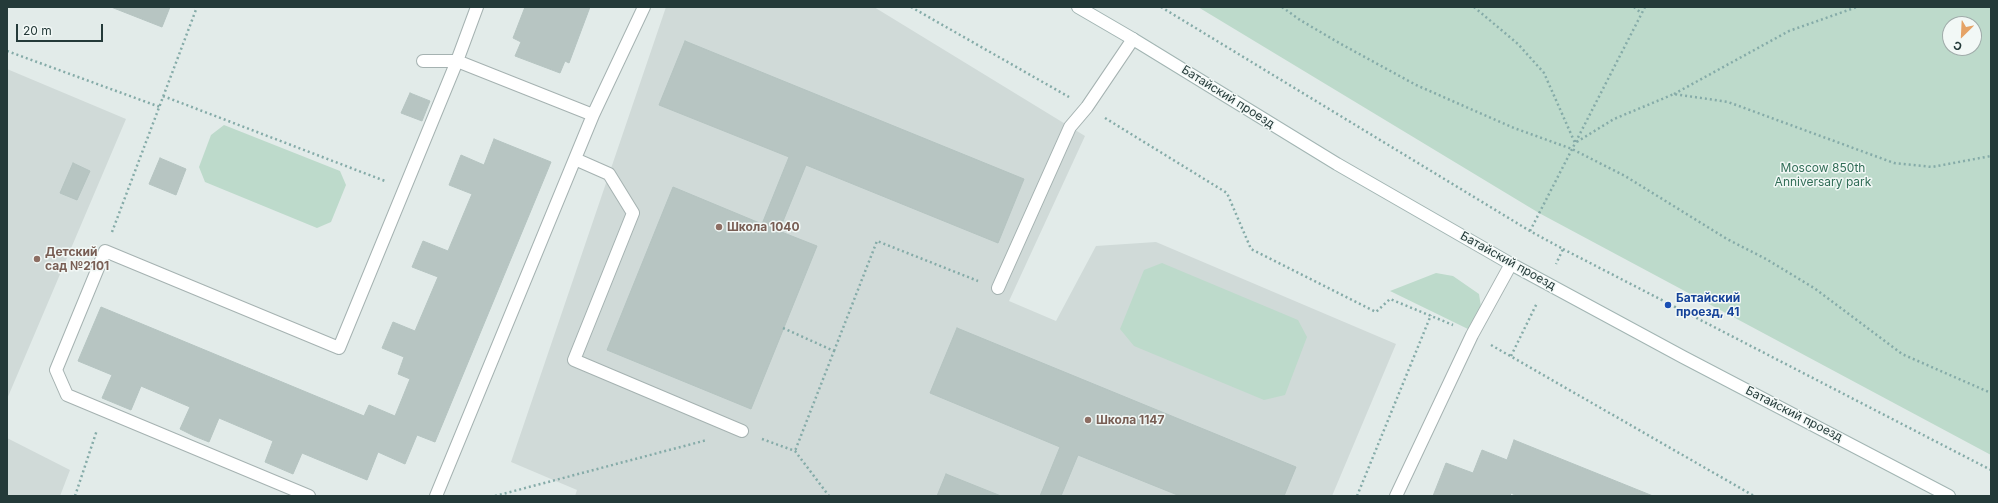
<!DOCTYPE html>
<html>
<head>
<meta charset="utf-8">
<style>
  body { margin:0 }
  #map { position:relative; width:1998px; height:503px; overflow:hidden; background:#e2ebe9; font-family:Inter,sans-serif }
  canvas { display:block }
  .frame { position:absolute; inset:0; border:8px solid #243a39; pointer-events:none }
  .north { position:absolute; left:1942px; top:16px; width:40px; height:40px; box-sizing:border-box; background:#f2f8f6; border:1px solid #a0acaa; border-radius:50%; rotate:204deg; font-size:11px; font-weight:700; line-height:16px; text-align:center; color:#243a39 }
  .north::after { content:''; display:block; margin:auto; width:14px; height:18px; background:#e5a366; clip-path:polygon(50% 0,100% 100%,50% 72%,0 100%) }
  .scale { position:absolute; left:16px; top:24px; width:87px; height:18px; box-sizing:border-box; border:2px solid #243a39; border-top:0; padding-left:5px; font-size:12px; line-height:14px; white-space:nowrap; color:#243a39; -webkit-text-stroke:3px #f2f8f6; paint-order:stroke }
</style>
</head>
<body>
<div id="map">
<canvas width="1998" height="503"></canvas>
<div class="frame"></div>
<div class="north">С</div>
<div class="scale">20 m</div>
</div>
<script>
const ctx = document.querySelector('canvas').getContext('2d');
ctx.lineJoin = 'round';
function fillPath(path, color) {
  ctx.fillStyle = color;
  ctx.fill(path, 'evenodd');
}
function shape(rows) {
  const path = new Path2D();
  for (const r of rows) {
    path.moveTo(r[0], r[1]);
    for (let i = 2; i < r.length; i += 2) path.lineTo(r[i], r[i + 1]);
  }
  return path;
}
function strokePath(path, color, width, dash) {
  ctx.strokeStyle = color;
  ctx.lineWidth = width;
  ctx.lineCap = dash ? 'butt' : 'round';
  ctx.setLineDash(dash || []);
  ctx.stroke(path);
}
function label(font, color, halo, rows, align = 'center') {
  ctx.font = font + ' Inter,sans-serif';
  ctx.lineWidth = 3;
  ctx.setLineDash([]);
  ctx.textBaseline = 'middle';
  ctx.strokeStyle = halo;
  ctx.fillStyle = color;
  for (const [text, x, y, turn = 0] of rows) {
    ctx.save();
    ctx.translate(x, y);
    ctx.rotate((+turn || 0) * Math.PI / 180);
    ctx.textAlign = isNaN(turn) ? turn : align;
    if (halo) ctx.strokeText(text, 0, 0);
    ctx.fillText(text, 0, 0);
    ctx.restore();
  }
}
fillPath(shape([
  [666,7,874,7,1085,136,1009,301,1056,321,1096,246,1156,242,1396,344,1332,496,575,496,577,490,511,462],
  [7,69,126,119,7,399],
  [7,438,70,470,60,496,7,496]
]), '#d0dad8');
fillPath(shape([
  [1198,7,1991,7,1991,455,1539,213],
  [1950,24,1974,24,1974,48,1950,48],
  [224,125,340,171,346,185,331,222,317,228,205,182,199,167,211,135],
  [1162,263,1298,320,1307,337,1285,395,1264,400,1134,346,1120,329,1144,270],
  [1436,273,1453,276,1479,294,1481,307,1470,330,1390,291]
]), '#bddacb');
const building = shape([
  [111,7,170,7,162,27,111,7],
  [525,7,590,7,569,63,565,61,560,73,515,56,521,42,513,38,525,7],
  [685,41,1024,179,998,243,806,165,779,231,817,246,751,409,607,350,673,187,762,224,789,157,659,105,685,41],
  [410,93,430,101,422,121,401,113,410,93],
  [494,139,551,162,435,442,417,435,405,464,378,452,367,480,302,453,293,474,265,462,273,441,219,418,209,442,194,436,180,429,190,407,141,386,131,410,102,398,112,375,78,361,101,307,364,416,369,405,395,416,410,379,398,374,404,357,382,348,393,322,415,331,438,277,412,267,423,241,448,251,472,194,449,185,461,155,484,165,494,139],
  [160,158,186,169,176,195,149,184,160,158],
  [73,163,90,171,77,200,60,193,73,163],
  [957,328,1296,467,1284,496,1180,496,1078,455,1061,496,1040,496,1060,447,930,393,957,328],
  [1514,440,1653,496,1517,496,1511,493,1510,496,1433,496,1446,463,1473,473,1482,450,1507,460,1514,440],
  [946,474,1001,496,937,496,946,474]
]);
fillPath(building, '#b7c5c2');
strokePath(building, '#b5c4c1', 1);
const lane = shape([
  [423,61,457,61,593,115],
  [575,159,609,174,633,213,574,360,742,431],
  [998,288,1070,127,1087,107,1133,39],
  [309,496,67,395,56,370,105,251,339,348,457,61,477,7],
  [436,496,593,115,644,7],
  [1396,496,1472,335,1511,264]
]);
const secondary = shape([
  [1078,7,1133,39,1337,164,1511,264,1683,357,1949,496]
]);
strokePath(lane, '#a5b2b1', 14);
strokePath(secondary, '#a2b5b3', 14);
strokePath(shape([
  [911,7,1069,97],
  [1161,7,1530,231,1563,249,1556,264],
  [1282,7,1300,20,1341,44,1416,85,1514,128,1572,149,1625,176,1727,239,1766,259,1814,288,1902,354,1991,393],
  [1474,7,1518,44,1544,73,1575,143,1614,119,1674,94,1728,102,1894,163,1932,167,1991,156],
  [1634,7,1641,13],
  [7,51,160,107],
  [1674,94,1789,31,1857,7],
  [163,96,385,181],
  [1105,118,1227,193,1251,249,1376,312,1390,299,1453,325],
  [1530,231,1645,7],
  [112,232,197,7],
  [1563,249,1991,470],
  [783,328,834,351,795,451],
  [1491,345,1754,496],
  [834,351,877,241,978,281],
  [1511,356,1537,303],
  [762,439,795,451,829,496],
  [75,496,97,430],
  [495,496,707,440],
  [1357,496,1431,315]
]), '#85aba8', 2.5, [2, 3]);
strokePath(lane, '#fff', 12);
strokePath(secondary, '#fff', 12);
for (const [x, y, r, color] of [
  [719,227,4,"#8d6e63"],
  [37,259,4,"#8d6e63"],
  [1668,305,4,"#1a4fb4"],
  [1088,420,4,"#8d6e63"]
]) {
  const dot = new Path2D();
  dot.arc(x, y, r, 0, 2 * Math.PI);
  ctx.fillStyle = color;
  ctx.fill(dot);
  strokePath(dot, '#f2f8f6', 1.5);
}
label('12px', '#243a39', '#f2f8f6', [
  ["Батайский проезд",1228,97,32],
  ["Батайский проезд",1508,261,29],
  ["Батайский проезд",1794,414,27]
]);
label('12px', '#316d57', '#f2f8f6', [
  ["Moscow 850th",1823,168],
  ["Anniversary park",1823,182]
]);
label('bold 12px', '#785e54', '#f2f8f6', [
  ["Школа 1040",727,227],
  ["Детский",45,252],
  ["сад №2101",45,266],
  ["Школа 1147",1096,420]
], 'left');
label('bold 12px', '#164399', '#f2f8f6', [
  ["Батайский",1676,298],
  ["проезд, 41",1676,312]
], 'left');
</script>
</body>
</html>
